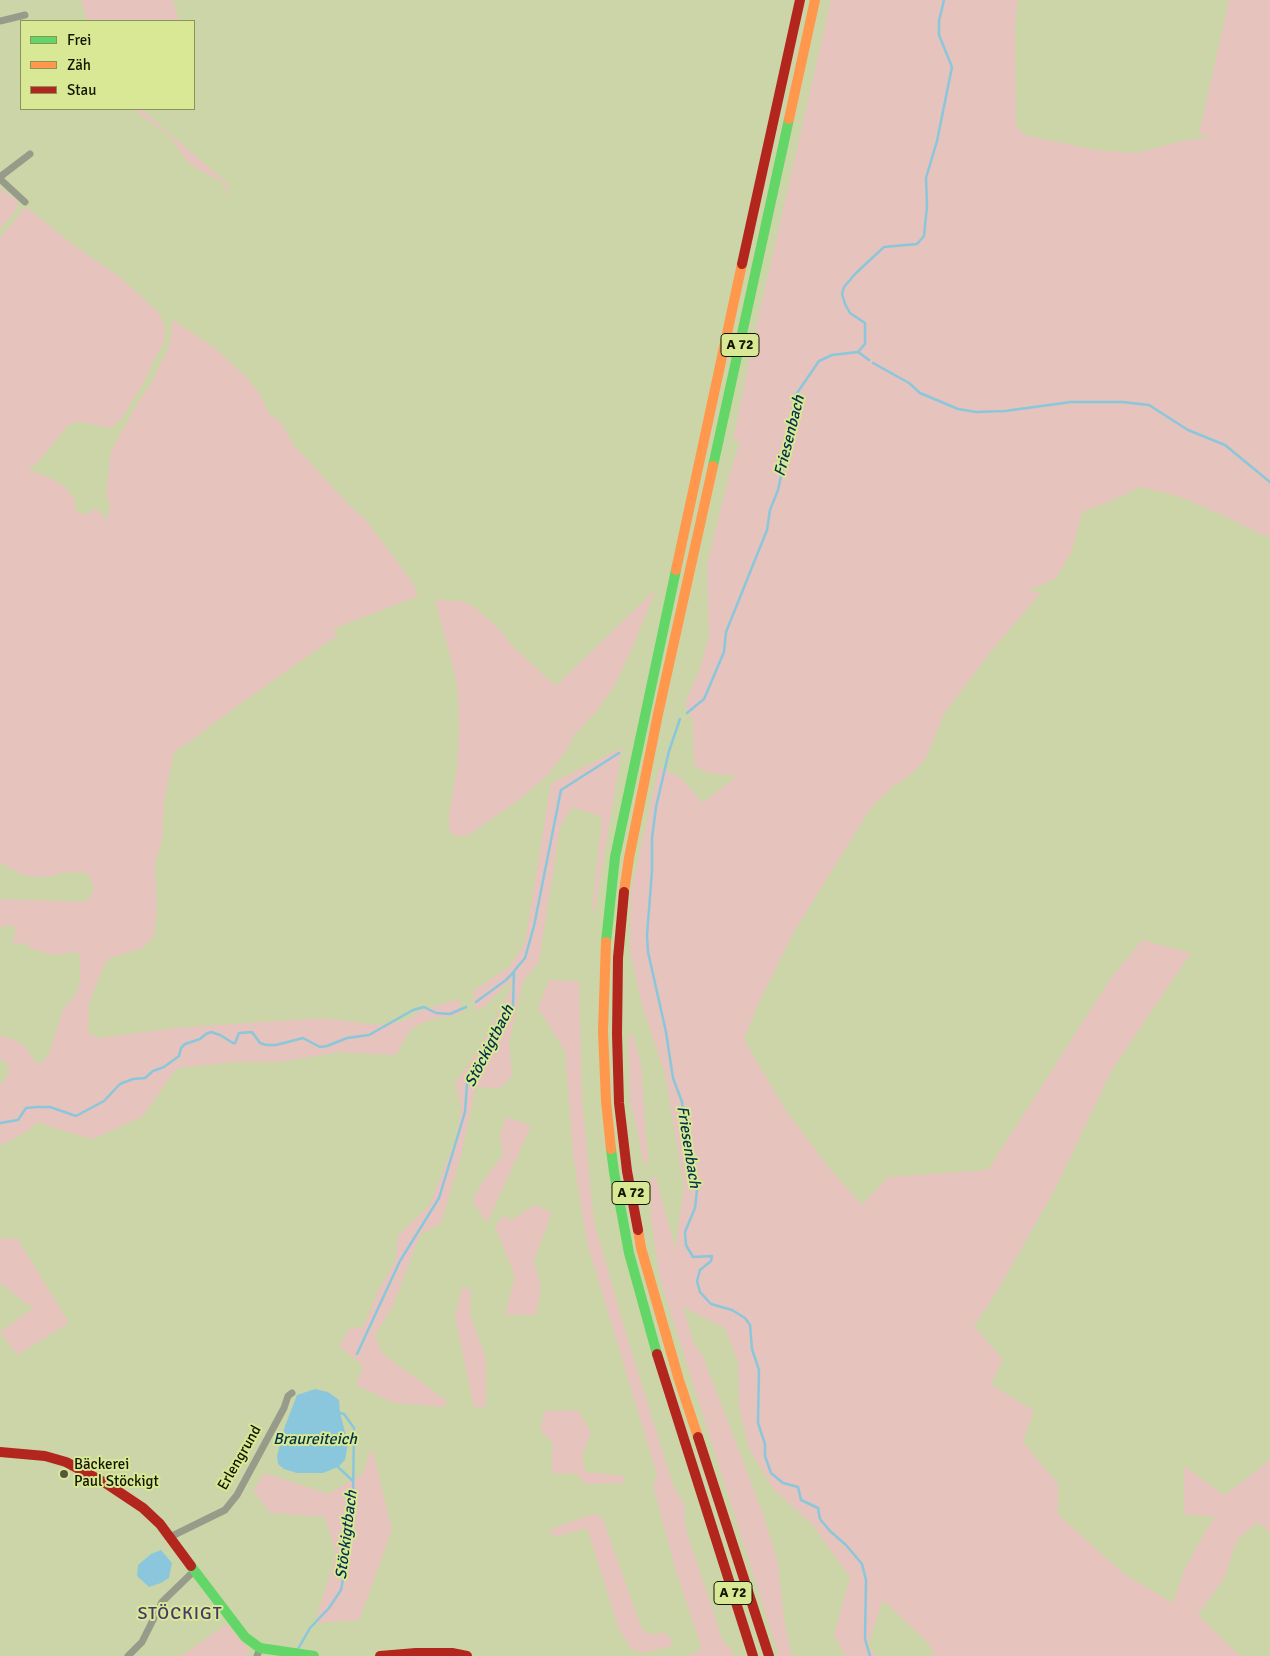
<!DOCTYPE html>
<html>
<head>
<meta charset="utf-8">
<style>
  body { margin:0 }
  #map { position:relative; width:1270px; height:1656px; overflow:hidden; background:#ccd5a7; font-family:Signika,sans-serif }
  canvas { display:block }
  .legend { position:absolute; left:20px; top:20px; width:175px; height:90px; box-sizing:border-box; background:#d9e894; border:1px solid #899459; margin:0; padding:6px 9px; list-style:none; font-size:15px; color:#121500 }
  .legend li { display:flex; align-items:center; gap:10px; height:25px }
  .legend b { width:25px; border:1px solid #899459 }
</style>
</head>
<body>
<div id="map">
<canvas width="1270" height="1656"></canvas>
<ul class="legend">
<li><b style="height:6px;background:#63d668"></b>Frei</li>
<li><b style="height:6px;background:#ff974d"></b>Zäh</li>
<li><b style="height:6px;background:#b3261e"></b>Stau</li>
</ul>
</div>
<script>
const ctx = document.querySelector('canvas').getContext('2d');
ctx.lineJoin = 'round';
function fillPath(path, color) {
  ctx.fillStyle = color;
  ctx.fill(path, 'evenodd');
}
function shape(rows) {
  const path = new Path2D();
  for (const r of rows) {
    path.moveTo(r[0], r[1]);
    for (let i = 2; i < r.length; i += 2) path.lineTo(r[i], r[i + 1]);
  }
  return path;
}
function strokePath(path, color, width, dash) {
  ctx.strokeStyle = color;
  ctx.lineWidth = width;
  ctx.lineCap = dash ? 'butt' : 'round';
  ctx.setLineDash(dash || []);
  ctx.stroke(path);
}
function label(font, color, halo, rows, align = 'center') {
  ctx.font = font + ' Signika,sans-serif';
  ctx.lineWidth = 4;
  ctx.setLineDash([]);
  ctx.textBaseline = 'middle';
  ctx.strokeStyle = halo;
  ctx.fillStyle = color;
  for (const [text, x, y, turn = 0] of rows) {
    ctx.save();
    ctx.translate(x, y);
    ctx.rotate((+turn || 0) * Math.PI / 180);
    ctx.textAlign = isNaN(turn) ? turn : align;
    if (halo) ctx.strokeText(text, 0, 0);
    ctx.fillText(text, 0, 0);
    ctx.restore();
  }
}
fillPath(shape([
  [81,0,173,0,179,21,87,21],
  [831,0,1018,0,1015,27,1016,125,1025,135,1095,150,1135,153,1187,140,1210,138,1199,134,1229,0,1270,0,1270,537,1262,535,1227,517,1178,496,1140,487,1106,503,1082,512,1072,551,1056,578,1029,591,1041,593,992,650,944,714,925,760,908,777,893,786,870,809,792,935,755,1011,744,1040,786,1111,829,1168,862,1205,888,1177,988,1170,1111,978,1142,940,1191,953,1113,1068,1054,1191,998,1290,974,1326,1003,1360,991,1384,1034,1411,1023,1442,1058,1484,1058,1514,1124,1574,1173,1603,1184,1571,1207,1528,1215,1517,1184,1514,1184,1466,1224,1495,1258,1470,1270,1459,1270,1532,1258,1522,1237,1540,1225,1577,1198,1615,1240,1656,935,1656,928,1643,883,1600,868,1645,876,1656,845,1656,834,1635,850,1577,812,1524,774,1490,749,1449,739,1407,738,1362,725,1328,683,1307,695,1346,702,1354,763,1514,778,1562,784,1620,792,1656,779,1656,659,1276,651,1218,651,1178,656,1177,675,1248,684,1187,665,1074,642,1005,630,951,631,891,659,767,681,778,703,803,737,776,709,773,694,766,693,728,692,719,685,704,701,666,709,634,707,564,729,476,740,441,733,440,754,337],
  [132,109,141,109,228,184,228,201,225,185,221,181,196,168,186,160,169,135],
  [0,188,17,200,18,205,17,209,0,229],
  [26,207,76,247,120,277,160,314,165,328,164,343,156,356,143,384,121,419,111,428,80,422,69,424,37,463,28,470,46,476,64,486,75,499,75,509,79,513,87,515,93,509,99,510,106,521,110,506,106,495,111,451,139,401,152,381,169,347,173,320,216,349,246,377,260,394,268,412,283,425,292,443,350,506,365,519,411,580,418,596,333,629,338,635,237,706,188,743,174,751,164,803,162,841,155,863,157,910,154,936,142,949,135,950,110,958,104,965,89,1004,88,1032,98,1038,175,1028,322,1018,378,1025,405,1021,422,1010,459,999,462,1014,429,1020,411,1029,396,1055,340,1052,280,1062,235,1062,177,1068,143,1116,93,1139,63,1131,38,1122,27,1131,0,1146,0,1084,4,1081,9,1071,7,1063,0,1059,0,1036,13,1039,25,1046,36,1063,44,1061,49,1054,63,1009,76,994,80,983,80,959,78,952,52,955,33,949,23,943,15,944,12,939,16,932,13,925,0,927,0,899,85,902,91,896,94,888,89,875,83,872,61,873,49,877,36,877,20,874,0,862,0,238],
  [656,589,636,639,615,685,597,711,573,736,568,748,548,775,516,802,470,834,463,837,453,835,449,828,449,815,457,767,459,726,458,698,456,678,435,600,461,601,475,607,503,633,512,646,556,686],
  [622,748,595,910,592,910,602,817,572,807,560,828,539,961,523,982,509,1043,512,1076,500,1088,476,1087,461,1156,441,1223,420,1235,393,1306,375,1335,382,1353,447,1401,444,1407,394,1403,356,1385,363,1366,339,1346,350,1328,363,1327,377,1293,396,1259,398,1235,429,1206,456,1139,461,1107,455,1082,468,1065,490,1029,511,988,510,981,485,1006,475,1011,473,991,509,967,525,942,551,783],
  [549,980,579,981,582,1099,594,1222,625,1330,673,1485,685,1506,685,1527,723,1641,732,1650,734,1656,688,1656,702,1649,676,1571,653,1486,657,1475,587,1243,573,1155,565,1051,538,1008],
  [632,1033,641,1064,648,1163,644,1164,630,1100,628,1037],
  [506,1117,531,1126,487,1223,472,1200,486,1177,503,1155,500,1134],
  [534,1205,552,1212,534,1260,541,1288,536,1315,505,1315,515,1276,495,1226,503,1216,512,1220],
  [17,1238,69,1323,17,1355,0,1332,33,1308,0,1283,0,1239],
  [462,1288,471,1289,470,1315,486,1359,486,1407,474,1407,455,1317],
  [578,1410,591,1433,582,1455,585,1472,625,1476,624,1483,585,1484,577,1474,551,1473,553,1444,540,1429,545,1411],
  [372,1447,392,1530,359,1620,317,1623,318,1613,336,1554,325,1517,270,1513,253,1490,265,1473,328,1494,363,1474],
  [593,1514,602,1517,642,1629,648,1634,666,1633,671,1639,672,1646,644,1653,631,1649,619,1629,587,1528,553,1537,551,1529],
  [227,1624,248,1648,248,1656,181,1656]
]), '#e6c3bc');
fillPath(shape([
  [315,1389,328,1392,339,1400,340,1413,348,1443,345,1460,338,1467,323,1473,297,1473,284,1469,278,1464,277,1456,285,1426,297,1395],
  [161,1550,172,1563,169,1578,161,1583,149,1587,137,1576,138,1565,151,1554]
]), '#8ac7dc');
strokePath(shape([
  [858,352,869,360],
  [873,363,909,383,920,393,958,409,976,412,1005,411,1071,402,1122,402,1149,405,1188,430,1225,445,1270,482],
  [687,713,704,699,724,652,726,632,767,530,770,510,778,490,790,434,791,419,795,396,819,361,832,355,858,352,865,344,865,323,850,313,845,304,842,294,844,287,856,273,884,247,917,244,924,236,927,206,926,178,937,141,952,67,939,35,939,21,944,0],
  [680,719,669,751,656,807,652,838,652,871,647,935,648,952,666,1032,673,1078,682,1102,685,1127,688,1138,690,1180,697,1190,695,1208,685,1232,686,1245,693,1257,712,1256,711,1261,700,1270,697,1281,700,1292,711,1304,732,1310,745,1318,750,1325,752,1349,759,1370,758,1423,765,1444,765,1456,771,1473,783,1483,798,1487,801,1500,818,1508,820,1519,830,1531,846,1545,862,1564,866,1580,865,1639,870,1656],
  [476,1002,506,980,514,972],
  [0,1123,18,1120,26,1108,37,1107,50,1107,76,1116,104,1101,120,1084,133,1079,145,1078,153,1071,164,1067,179,1056,181,1048,185,1044,200,1039,206,1034,211,1032,220,1035,233,1043,235,1043,239,1033,252,1032,260,1043,266,1045,276,1045,303,1038,320,1047,327,1046,347,1038,369,1035,413,1010,424,1007,436,1013,450,1014,466,1007],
  [357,1354,400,1261,439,1198,465,1112,467,1084,513,1006,514,971,525,958,534,926,561,790,619,753],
  [338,1467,353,1481],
  [298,1649,310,1628,329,1608,341,1590,346,1562,347,1520,353,1497,354,1428,344,1414,340,1413]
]), '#8ac7dc', 2.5);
strokePath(shape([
  [0,21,25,15],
  [0,177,30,154],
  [0,179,25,202],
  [170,1537,225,1510,237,1495,284,1408,288,1396,292,1393],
  [128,1656,142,1642,162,1602,194,1571],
  [257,1656,260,1648]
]), '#979b8a', 7);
strokePath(shape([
  [713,466,789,119],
  [606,942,615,857,676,570],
  [611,1149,614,1172,629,1253,657,1354],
  [191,1566,245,1637,260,1648,314,1656]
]), '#63d668', 10);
strokePath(shape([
  [789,119,815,0],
  [676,570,742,264],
  [624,892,629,858,658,714,713,466],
  [606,942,603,1031,606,1101,611,1149],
  [638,1230,641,1248,679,1380,698,1437]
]), '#ff974d', 10);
strokePath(shape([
  [742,264,800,0],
  [624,892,618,958,617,1034,619,1103,627,1171,638,1230],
  [657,1354,753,1656],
  [698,1437,769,1656],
  [0,1452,45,1456,66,1462,107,1484,143,1508,160,1524,191,1566],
  [380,1656,416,1653,452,1653,467,1656]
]), '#b3261e', 10);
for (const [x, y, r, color] of [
  [64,1474,5,"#53583a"]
]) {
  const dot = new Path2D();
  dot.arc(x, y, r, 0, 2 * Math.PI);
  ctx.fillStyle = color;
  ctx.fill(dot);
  strokePath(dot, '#d9e894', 2);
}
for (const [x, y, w] of [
  [740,345,38],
  [631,1193,38],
  [733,1593,38]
]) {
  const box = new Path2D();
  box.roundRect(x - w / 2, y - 11.5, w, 23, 4);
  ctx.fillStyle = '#d9e894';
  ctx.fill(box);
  strokePath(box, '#121500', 1);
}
label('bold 14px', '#121500', null, [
  ["A 72",740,345],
  ["A 72",631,1193],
  ["A 72",733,1593]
]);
label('15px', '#121500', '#d9e894', [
  ["Erlengrund",240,1458,-60]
]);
label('15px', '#121500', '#d9e894', [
  ["Bäckerei",74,1465],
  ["Paul Stöckigt",74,1482]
], 'left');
label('italic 16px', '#01334c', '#d9e894', [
  ["Friesenbach",790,436,-76],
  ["Stöckigtbach",490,1046,-63],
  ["Friesenbach",688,1147,81],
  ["Braureiteich",315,1440],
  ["Stöckigtbach",347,1535,-83]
]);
ctx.letterSpacing = '1px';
label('18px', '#493571', '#d9e894', [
  ["STÖCKIGT",180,1614]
]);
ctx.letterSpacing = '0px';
</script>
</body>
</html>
